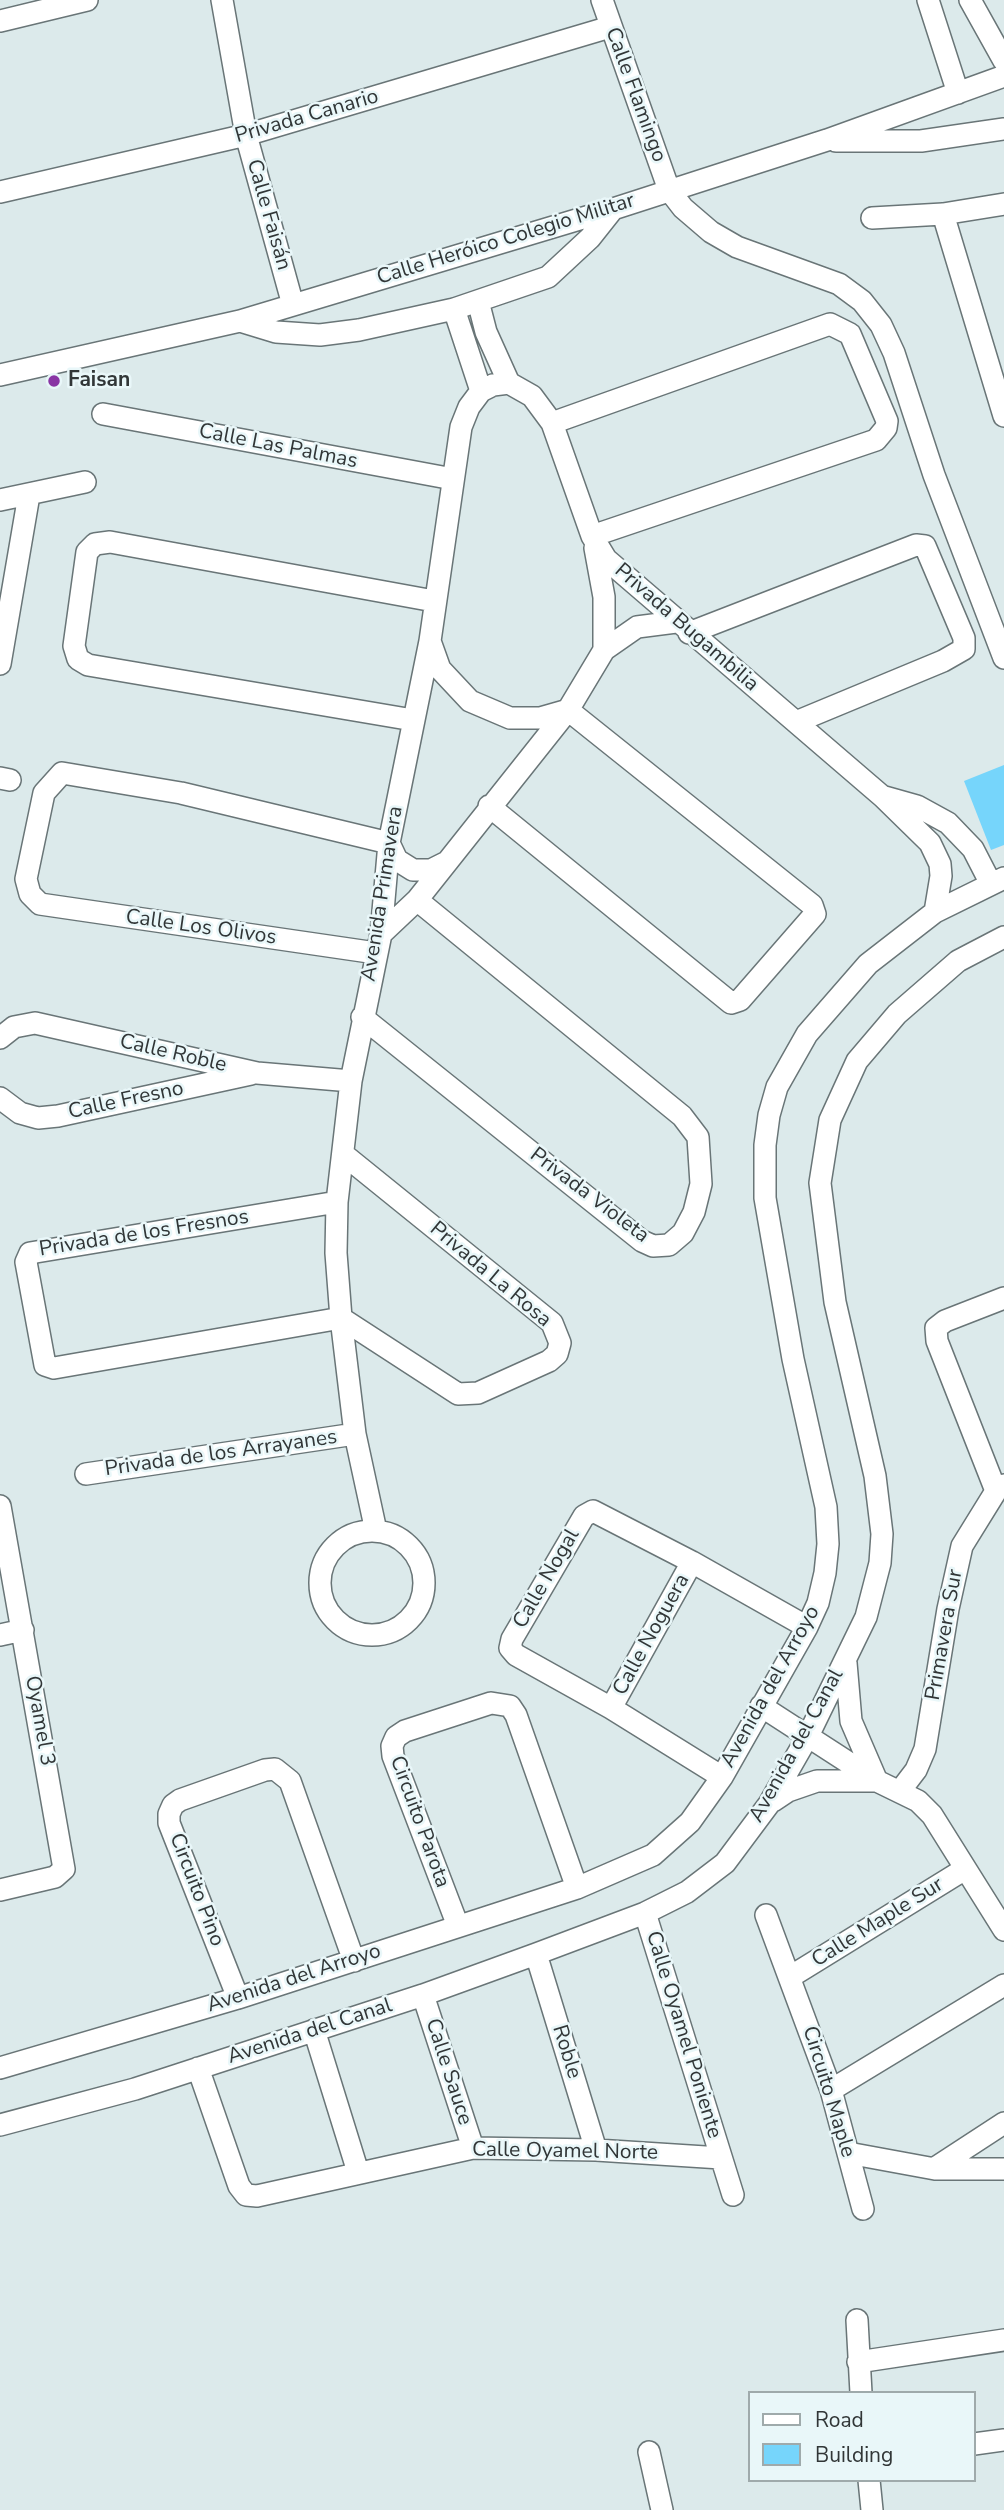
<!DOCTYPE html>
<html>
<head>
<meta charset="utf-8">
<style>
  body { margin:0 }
  #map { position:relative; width:1004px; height:2510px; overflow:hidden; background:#dceaeb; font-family:"Nunito Sans",sans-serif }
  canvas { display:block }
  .legend { position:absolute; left:748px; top:2391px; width:228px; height:91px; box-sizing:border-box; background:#e9f7f9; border:2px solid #9faaab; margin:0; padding:9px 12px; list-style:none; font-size:21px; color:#313637 }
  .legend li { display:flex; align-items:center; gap:14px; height:35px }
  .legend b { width:35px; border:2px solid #9faaab }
</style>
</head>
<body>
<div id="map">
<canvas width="1004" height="2510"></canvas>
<ul class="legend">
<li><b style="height:9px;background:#fff"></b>Road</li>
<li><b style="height:19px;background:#76d5fb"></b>Building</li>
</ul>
</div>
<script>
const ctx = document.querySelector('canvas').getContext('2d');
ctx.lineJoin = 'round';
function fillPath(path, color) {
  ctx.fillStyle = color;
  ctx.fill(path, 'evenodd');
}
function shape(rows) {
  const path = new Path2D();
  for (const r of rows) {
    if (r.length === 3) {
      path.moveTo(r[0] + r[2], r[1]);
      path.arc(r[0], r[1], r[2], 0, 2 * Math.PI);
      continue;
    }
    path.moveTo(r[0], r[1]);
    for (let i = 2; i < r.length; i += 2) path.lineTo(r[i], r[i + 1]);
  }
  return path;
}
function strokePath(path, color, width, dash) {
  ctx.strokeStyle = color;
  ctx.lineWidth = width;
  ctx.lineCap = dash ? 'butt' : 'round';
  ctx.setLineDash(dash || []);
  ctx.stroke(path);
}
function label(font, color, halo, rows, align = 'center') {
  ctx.font = font + ' "Nunito Sans",sans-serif';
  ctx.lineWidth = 5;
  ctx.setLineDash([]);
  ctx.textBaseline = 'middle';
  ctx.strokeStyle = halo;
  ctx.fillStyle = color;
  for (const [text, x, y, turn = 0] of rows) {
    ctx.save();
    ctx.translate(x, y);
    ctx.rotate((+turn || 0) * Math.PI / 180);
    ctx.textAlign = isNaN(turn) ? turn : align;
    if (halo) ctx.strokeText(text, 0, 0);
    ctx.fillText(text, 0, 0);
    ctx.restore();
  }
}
fillPath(shape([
  [1004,765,1004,845,991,850,964,781]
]), '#76d5fb');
const minor = shape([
  [222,0,246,135,293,305],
  [602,0,669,190,683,208,711,232,737,247,839,284,862,301,881,325,894,353,934,475,1004,658],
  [928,0,958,93],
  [970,0,1004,61],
  [0,21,87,0],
  [836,141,921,141,1004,129],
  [0,192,246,135,610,27],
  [943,214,1004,416],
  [872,218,943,214,1004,204],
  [478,301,486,332,509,383],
  [454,309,481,391],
  [240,321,276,332,320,335,359,330,454,309,548,277,590,238,613,209],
  [0,375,240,321,613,209,827,140,1004,76],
  [103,414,453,479],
  [552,423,830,324,850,334,887,421,886,428,876,440,592,536],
  [0,500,85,482],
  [595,548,604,597,604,650],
  [689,633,916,545,925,546,964,638,964,649,943,661,796,722],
  [430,641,440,669,470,701,510,718,540,718,568,710,812,905,815,914,740,1000,731,1003,489,806],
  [0,664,29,495],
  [413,720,88,665,78,659,74,646,87,552,95,544,110,542,434,601],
  [0,778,10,780],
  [885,797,917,806,948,823,973,849,991,884],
  [381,934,417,900,568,710,604,650,637,627,676,622],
  [376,953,40,904,30,894,26,879,44,793,62,773,181,793,389,843,397,860,413,870,431,870,447,862],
  [362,1017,642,1241,653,1246,669,1245,683,1233,694,1212,701,1184,698,1137,682,1116,417,900],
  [0,1038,14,1027,35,1023,257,1073,351,1081],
  [0,1098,20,1113,38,1118,58,1116,251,1074],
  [337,1202,30,1253,26,1262,45,1365,54,1368,341,1318,458,1394,478,1393,549,1361,557,1354,560,1343,552,1323,343,1154],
  [86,1474,355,1434],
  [996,1491,937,1341,936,1328,945,1321,1004,1298],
  [0,1506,64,1869,55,1877,0,1890],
  [376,1531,355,1434,341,1318,336,1253,337,1202,351,1081,381,934,389,843,430,641,461,427,469,407,481,391,493,385,509,383,532,396,552,423,592,536,606,559,883,797,930,843,940,864,941,876,935,912],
  [372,1583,52],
  [0,1635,23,1630],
  [846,1663,851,1721,876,1779],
  [761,1706,877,1781,918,1801,932,1815,1004,1930],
  [611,1708,692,1562],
  [722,1777,611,1708,516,1655,510,1648,512,1639,584,1516,593,1511,692,1562,807,1627],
  [900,1791,916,1770,925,1749,948,1609,962,1546,996,1491,1004,1485],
  [773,1801,788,1791,817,1781,875,1781],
  [645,1913,733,2195],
  [766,1915,831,2090,863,2209],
  [458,1926,393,1756,392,1746,396,1737,405,1731,491,1703,510,1706,516,1715,577,1888],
  [536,1954,596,2150],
  [790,1977,965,1869],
  [423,1995,473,2148],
  [238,1998,169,1823,169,1814,173,1805,180,1800,265,1770,275,1769,290,1781,354,1961],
  [314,2030,358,2172],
  [0,2068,238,1998,577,1888,653,1855,690,1822,722,1777,807,1627,818,1603,825,1573,828,1544,826,1507,793,1359,765,1198,765,1145,769,1115,777,1087,807,1034,868,964,935,912,1004,878],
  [198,2068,239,2186,246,2195,257,2196,473,2148,596,2150,721,2158],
  [831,2090,1004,1985],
  [0,2125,135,2089,423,1995,536,1954,645,1913,687,1892,725,1863,769,1804,808,1736,866,1617,880,1563,882,1534,875,1476,835,1302,820,1183,830,1120,857,1061,897,1014,958,961,1004,937],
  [848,2153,935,2169,1004,2169],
  [935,2168,1004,2123],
  [857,2320,861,2393],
  [858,2362,1004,2340],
  [974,2444,1004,2440],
  [649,2452,662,2510],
  [869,2480,872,2510]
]);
strokePath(minor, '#697577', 24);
strokePath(minor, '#fff', 21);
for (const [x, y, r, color] of [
  [54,381,7,"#8935a4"]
]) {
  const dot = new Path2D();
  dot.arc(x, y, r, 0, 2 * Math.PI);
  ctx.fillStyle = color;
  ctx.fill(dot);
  strokePath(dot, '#e9f7f9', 2.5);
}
label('21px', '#313637', '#e9f7f9', [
  ["Calle Flamingo",635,95,70],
  ["Privada Canario",307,117,-16],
  ["Calle Faisán",268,215,74],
  ["Calle Heróico Colegio Militar",506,240,-17],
  ["Calle Las Palmas",278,447,11],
  ["Privada Bugambilia",686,628,41],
  ["Avenida Primavera",383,894,-81],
  ["Calle Los Olivos",201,928,8],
  ["Calle Roble",173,1054,13],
  ["Calle Fresno",126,1101,-12],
  ["Privada Violeta",589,1196,37],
  ["Privada de los Fresnos",144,1234,-9],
  ["Privada La Rosa",490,1275,40],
  ["Privada de los Arrayanes",221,1454,-8],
  ["Calle Nogal",547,1579,-60],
  ["Calle Noguera",652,1635,-61],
  ["Primavera Sur",945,1635,-80],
  ["Avenida del Arroyo",771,1687,-61],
  ["Oyamel 3",39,1721,80],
  ["Avenida del Canal",797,1746,-61],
  ["Circuito Parota",419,1822,70],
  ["Circuito Pino",196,1890,69],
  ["Calle Maple Sur",878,1923,-32],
  ["Avenida del Arroyo",294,1979,-18],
  ["Avenida del Canal",310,2032,-18],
  ["Calle Oyamel Poniente",683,2035,73],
  ["Roble",566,2052,73],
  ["Calle Sauce",448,2072,72],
  ["Circuito Maple",828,2092,73],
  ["Calle Oyamel Norte",565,2152,1]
]);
label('bold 21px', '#313637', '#e9f7f9', [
  ["Faisan",68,381]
], 'left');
</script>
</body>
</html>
